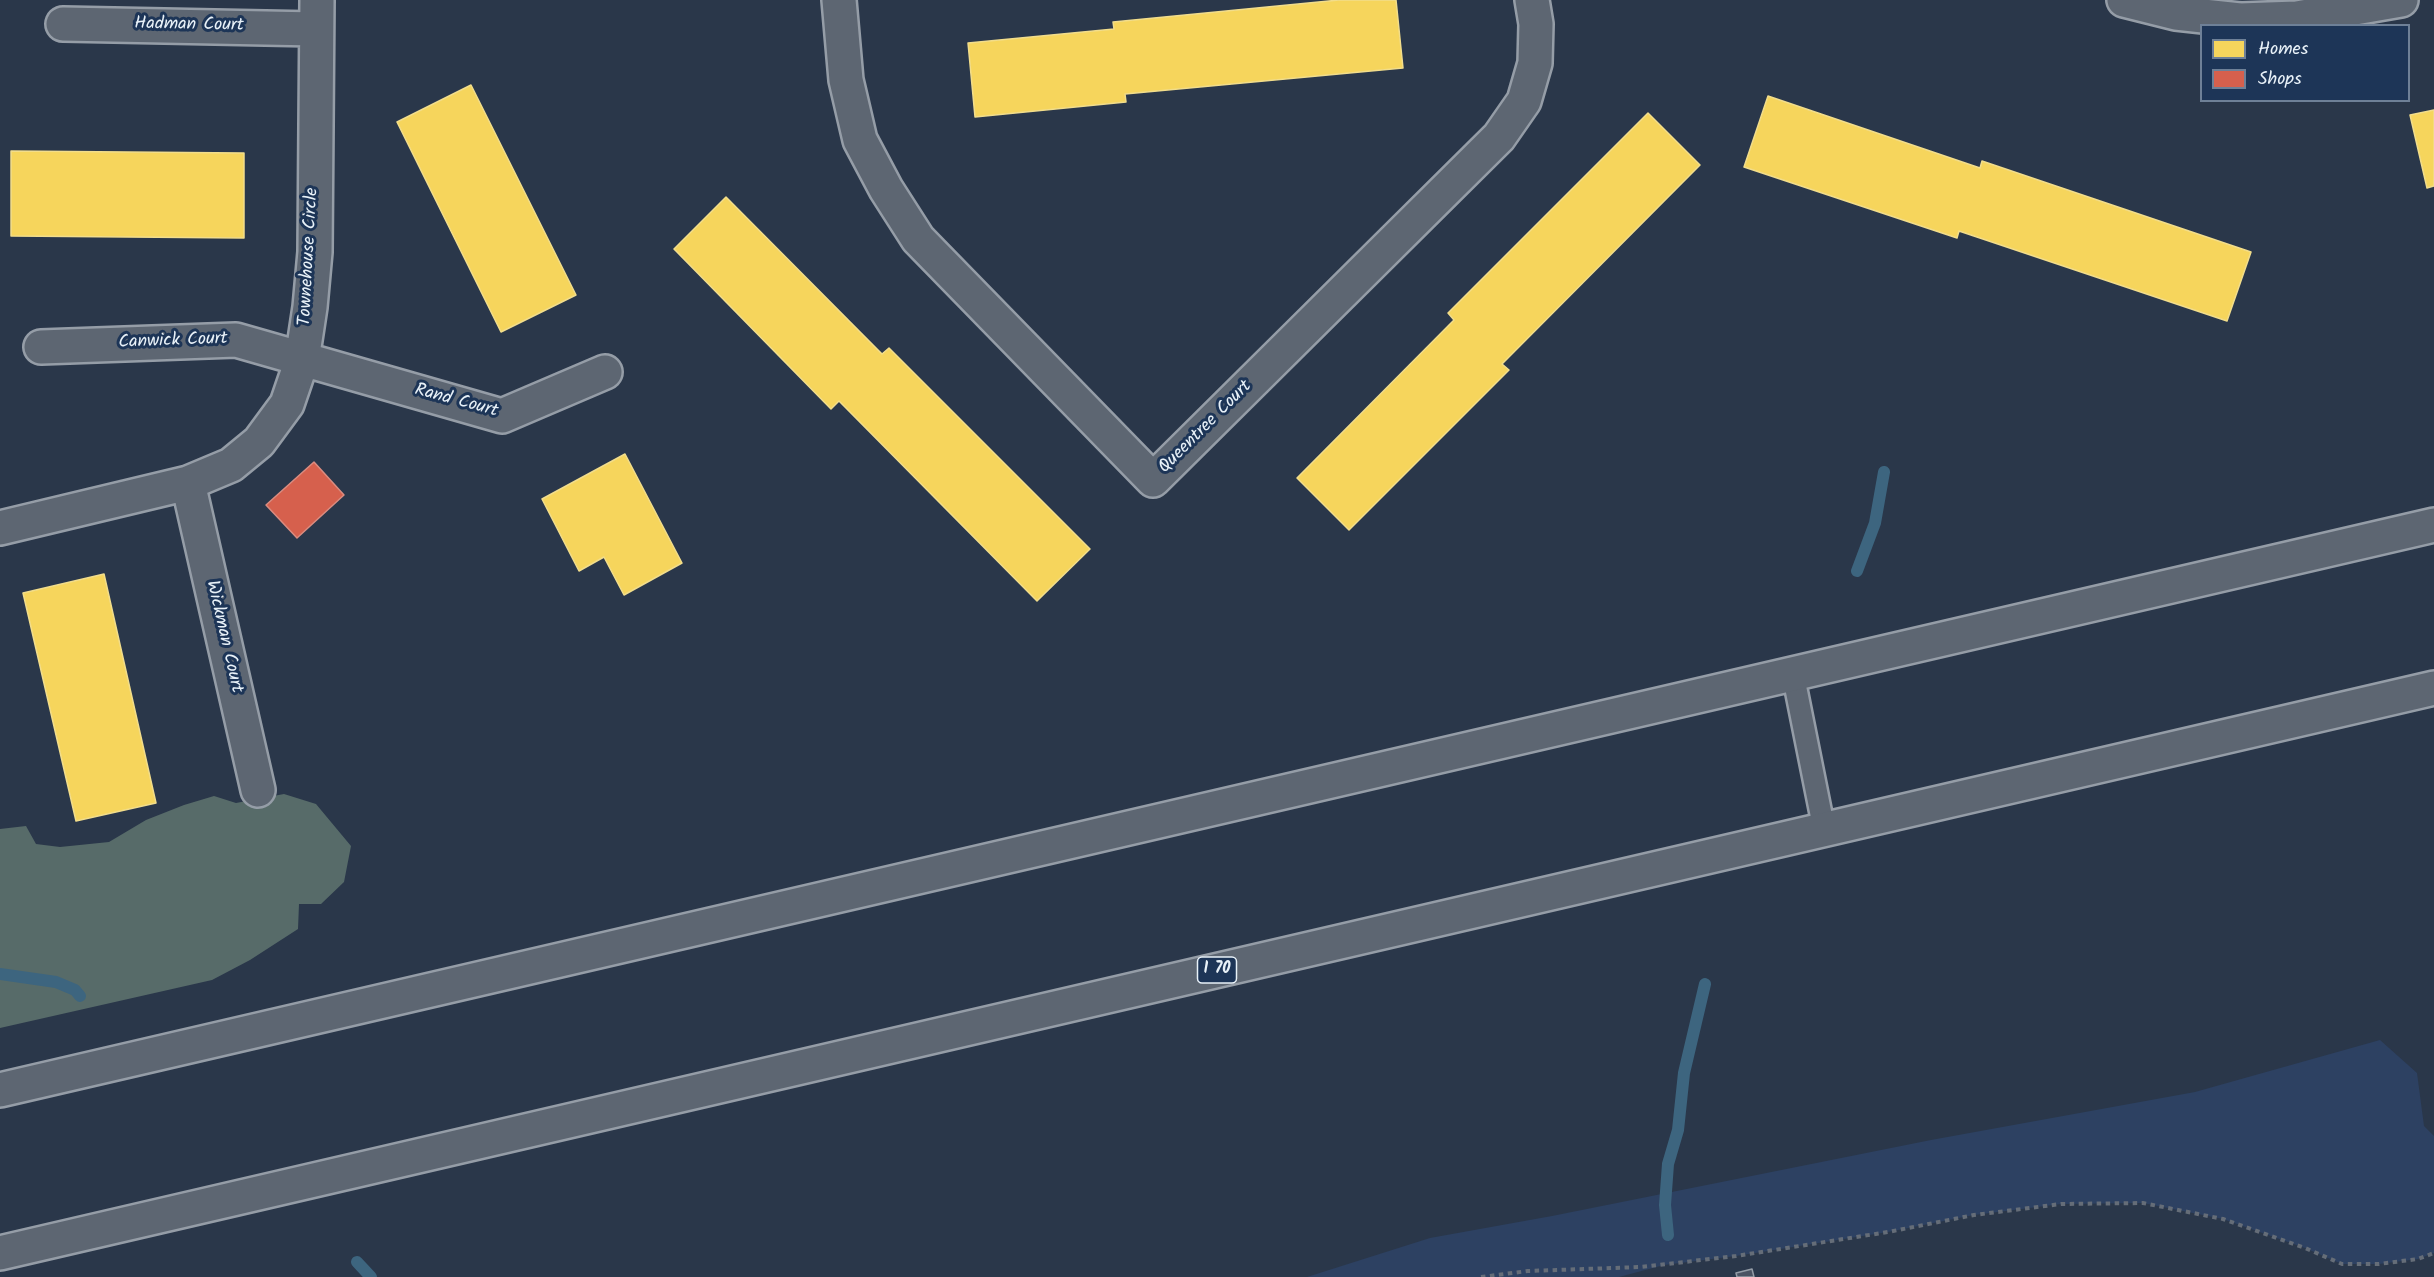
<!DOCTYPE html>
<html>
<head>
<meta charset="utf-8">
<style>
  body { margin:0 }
  #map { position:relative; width:2434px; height:1277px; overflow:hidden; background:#2a374a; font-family:Kalam,sans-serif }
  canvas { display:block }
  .legend { position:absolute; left:2200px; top:24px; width:210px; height:78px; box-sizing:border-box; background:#1d3557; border:2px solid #6e8097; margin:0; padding:8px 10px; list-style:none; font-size:18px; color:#e8f1f8 }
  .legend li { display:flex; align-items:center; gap:12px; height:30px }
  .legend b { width:30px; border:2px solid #6e8097 }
</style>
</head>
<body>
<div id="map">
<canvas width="2434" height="1277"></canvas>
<ul class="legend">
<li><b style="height:16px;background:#f6d55c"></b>Homes</li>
<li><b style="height:16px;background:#d6604d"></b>Shops</li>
</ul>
</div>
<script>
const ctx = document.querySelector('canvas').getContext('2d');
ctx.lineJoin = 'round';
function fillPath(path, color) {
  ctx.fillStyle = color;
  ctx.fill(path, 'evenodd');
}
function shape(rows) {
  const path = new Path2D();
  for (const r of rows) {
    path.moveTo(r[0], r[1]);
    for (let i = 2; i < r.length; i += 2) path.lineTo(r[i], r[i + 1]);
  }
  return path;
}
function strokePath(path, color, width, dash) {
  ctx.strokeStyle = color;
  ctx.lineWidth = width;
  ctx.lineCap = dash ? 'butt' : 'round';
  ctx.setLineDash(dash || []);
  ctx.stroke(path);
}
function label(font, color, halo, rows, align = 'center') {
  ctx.font = font + ' Kalam,sans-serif';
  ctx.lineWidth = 6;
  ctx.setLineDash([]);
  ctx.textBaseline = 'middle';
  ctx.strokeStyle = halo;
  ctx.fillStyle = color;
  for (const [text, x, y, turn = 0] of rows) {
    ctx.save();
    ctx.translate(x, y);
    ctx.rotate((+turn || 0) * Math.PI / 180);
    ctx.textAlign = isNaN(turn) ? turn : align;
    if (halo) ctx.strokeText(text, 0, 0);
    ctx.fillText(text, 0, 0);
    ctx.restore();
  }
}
fillPath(shape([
  [2380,1040,2417,1073,2424,1126,2434,1136,2434,1253,2418,1259,2379,1264,2342,1264,2305,1248,2223,1219,2143,1203,2061,1204,1974,1215,1888,1232,1736,1256,1664,1265,1619,1277,1307,1277,1430,1238,1552,1216,1931,1140,2195,1092]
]), '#2d4162');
fillPath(shape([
  [284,794,316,804,351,846,344,882,321,904,299,904,298,929,250,960,212,980,0,1028,0,829,26,826,36,844,60,847,109,842,146,820,184,805,214,796,236,803]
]), '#576b69');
const homes = shape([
  [1339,0,1396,0,1403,68,1125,94,1126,102,975,117,968,43,1114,29,1113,22,1339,0],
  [471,85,576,295,501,332,397,122,471,85],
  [1768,96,1980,168,1982,161,2251,252,2227,321,1959,231,1957,238,1744,167,1768,96],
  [2434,110,2434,186,2427,188,2410,115,2434,110],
  [1648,113,1700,165,1502,364,1509,370,1349,530,1297,478,1454,320,1448,313,1648,113],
  [11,151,244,153,244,238,11,236,11,151],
  [726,197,882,354,889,348,1090,549,1037,601,839,401,831,409,674,249,726,197],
  [625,454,682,563,624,595,604,557,579,571,542,499,625,454],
  [104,574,156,803,76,821,23,593,104,574]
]);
fillPath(homes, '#f6d55c');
strokePath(homes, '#f2dd8b', 1.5);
const shops = shape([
  [314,462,344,495,297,538,266,505,314,462]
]);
fillPath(shops, '#d6604d');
strokePath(shops, '#db8c80', 1.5);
strokePath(shape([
  [1857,571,1875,523,1884,472],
  [0,974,56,982,75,990,80,996],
  [1668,1235,1665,1205,1668,1164,1678,1130,1684,1073,1705,984],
  [357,1262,371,1277]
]), '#3d657f', 12);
const building = shape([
  [1752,1269,1754,1277,1737,1277,1736,1273,1752,1269]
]);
fillPath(building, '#4b5363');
strokePath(building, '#959da7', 1.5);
const service = shape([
  [1793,674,1824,829]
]);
const minor = shape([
  [839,0,846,80,860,140,886,189,918,239,1153,480,1499,137,1524,101,1535,63,1536,24,1532,0],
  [2124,0,2176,13,2240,20,2297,18,2401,0],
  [63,24,316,29],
  [41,347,236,340,502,416,605,372],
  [188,483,258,790],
  [0,528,188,483,231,465,259,442,287,404,302,360,310,307,315,252,317,0]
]);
const motorway = shape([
  [0,1090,2434,525],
  [0,1253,2434,688]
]);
strokePath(service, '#959da7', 26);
strokePath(minor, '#959da7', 38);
strokePath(motorway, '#959da7', 38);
strokePath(shape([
  [1481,1277,1528,1271,1641,1267,1736,1256,1888,1232,1974,1215,2061,1204,2143,1203,2223,1219,2305,1248,2342,1264,2379,1264,2418,1259,2434,1253]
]), '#656d78', 4, [4.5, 4.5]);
strokePath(service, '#5d6672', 21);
strokePath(minor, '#5d6672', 33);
strokePath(motorway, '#5d6672', 33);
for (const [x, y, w] of [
  [1217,970,39]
]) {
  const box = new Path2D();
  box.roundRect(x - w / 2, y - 13, w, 26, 4.5);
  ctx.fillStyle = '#1d3557';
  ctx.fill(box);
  strokePath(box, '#e8f1f8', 1.5);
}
label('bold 16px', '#e8f1f8', null, [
  ["I 70",1217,970]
]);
label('18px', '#e8f1f8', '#1d3557', [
  ["Hadman Court",189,26,1],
  ["Townehouse Circle",310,257,-87],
  ["Canwick Court",173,342,-2],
  ["Rand Court",456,402,15],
  ["Queentree Court",1206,428,-45],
  ["Wickman Court",223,637,77]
]);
</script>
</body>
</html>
